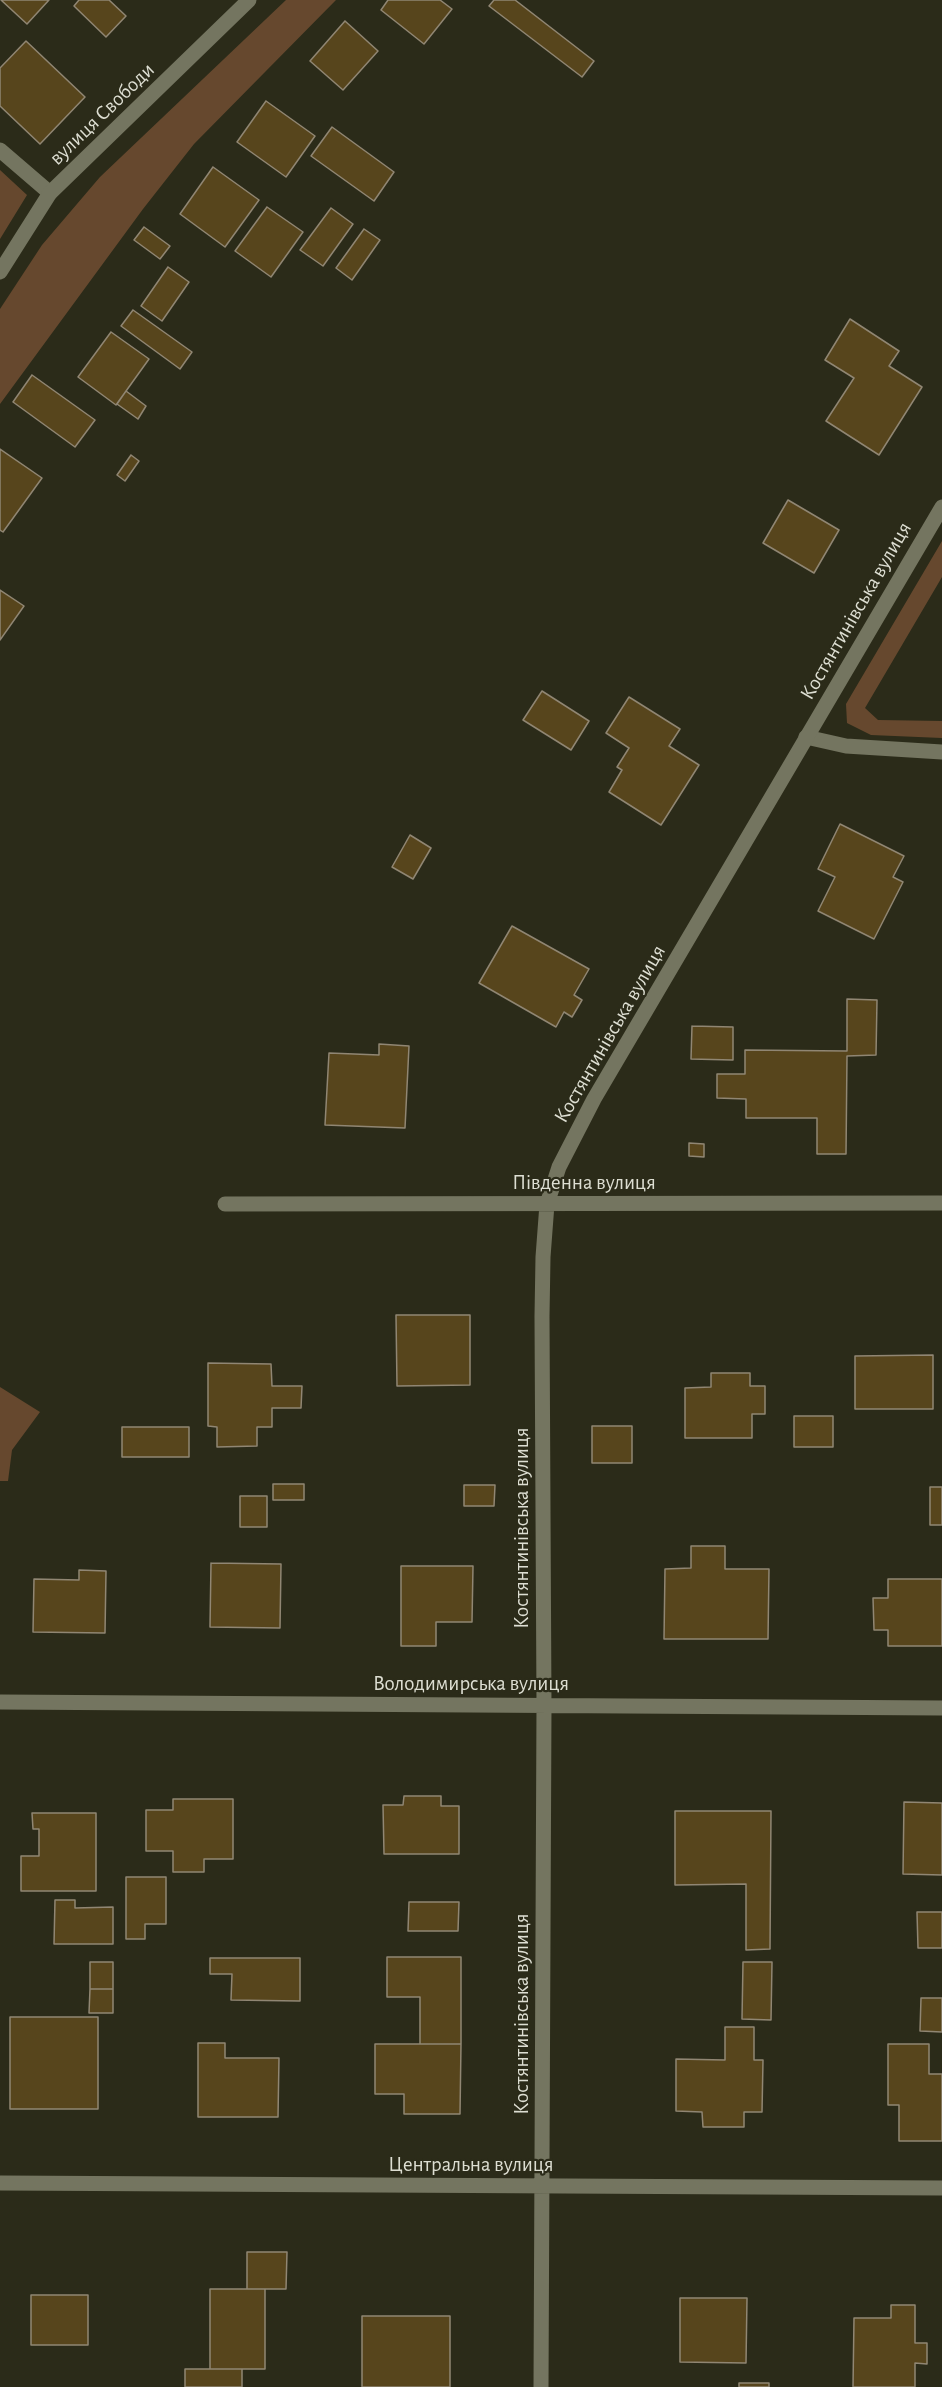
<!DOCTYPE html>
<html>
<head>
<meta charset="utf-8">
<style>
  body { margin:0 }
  canvas { display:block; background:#2b2b19 }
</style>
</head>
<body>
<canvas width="942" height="2387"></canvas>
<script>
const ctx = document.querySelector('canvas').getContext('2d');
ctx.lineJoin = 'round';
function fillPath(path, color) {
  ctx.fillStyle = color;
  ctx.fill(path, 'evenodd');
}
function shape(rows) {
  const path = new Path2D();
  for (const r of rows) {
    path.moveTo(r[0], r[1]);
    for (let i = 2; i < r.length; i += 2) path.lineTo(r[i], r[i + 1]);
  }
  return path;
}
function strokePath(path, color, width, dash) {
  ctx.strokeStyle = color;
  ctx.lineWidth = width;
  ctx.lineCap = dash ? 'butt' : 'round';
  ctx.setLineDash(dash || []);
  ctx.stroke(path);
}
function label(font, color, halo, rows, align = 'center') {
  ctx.font = font + ' "Alegreya Sans",sans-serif';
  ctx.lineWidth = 4.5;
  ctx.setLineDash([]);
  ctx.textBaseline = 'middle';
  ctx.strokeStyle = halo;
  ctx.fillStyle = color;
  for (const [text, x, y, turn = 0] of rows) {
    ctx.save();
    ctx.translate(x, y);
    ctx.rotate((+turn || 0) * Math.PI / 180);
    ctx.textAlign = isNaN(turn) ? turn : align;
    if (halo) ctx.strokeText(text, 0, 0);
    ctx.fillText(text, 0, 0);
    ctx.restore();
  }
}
fillPath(shape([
  [286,0,336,0,194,144,143,209,0,404,0,309,42,245,100,177],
  [0,170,27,195,0,239],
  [942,541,942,577,865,708,878,720,942,721,942,738,871,735,847,723,846,704],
  [0,1387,40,1412,12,1450,8,1481,0,1481]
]), '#66482e');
const building = shape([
  [1,0,49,0,27,24,1,0],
  [79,0,109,0,126,16,106,37,74,6,79,0],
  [388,0,440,0,452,9,424,44,381,10,388,0],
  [494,0,515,0,594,61,582,77,489,6,494,0],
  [345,21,378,51,343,90,310,61,345,21],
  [26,41,85,97,40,144,0,106,0,68,26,41],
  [266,101,315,136,286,177,237,142,266,101],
  [332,127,394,172,374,201,311,156,332,127],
  [213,167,259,200,225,247,180,214,213,167],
  [267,207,303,232,271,277,235,251,267,207],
  [331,208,353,224,323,266,300,250,331,208],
  [144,227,170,246,160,259,134,240,144,227],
  [364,229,380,240,352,280,336,268,364,229],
  [168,267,189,282,162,321,141,306,168,267],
  [133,310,192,352,180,369,121,326,133,310],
  [850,319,899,351,889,366,922,387,879,455,826,421,854,378,825,360,850,319],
  [111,332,149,359,116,405,78,377,111,332],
  [32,375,95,420,75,447,13,402,32,375],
  [126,391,146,406,138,419,117,404,126,391],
  [0,449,42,478,3,532,0,530,0,449],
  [131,455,139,461,125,481,117,475,131,455],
  [788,500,839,530,814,573,763,543,788,500],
  [0,590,24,606,0,640,0,590],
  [542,691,589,721,571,750,523,720,542,691],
  [629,697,680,729,669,746,699,765,661,825,609,792,622,770,617,767,629,748,606,733,629,697],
  [840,824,904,856,893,877,903,882,874,939,818,911,835,877,818,869,840,824],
  [410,835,431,848,413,879,392,867,410,835],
  [512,926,589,969,574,995,582,1000,572,1017,564,1012,556,1027,479,983,512,926],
  [847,999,877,1000,876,1055,847,1056,846,1154,817,1154,817,1118,746,1118,746,1099,717,1098,717,1074,745,1074,745,1050,847,1051,847,999],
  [692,1026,733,1027,733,1060,691,1059,692,1026],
  [379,1044,409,1046,405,1128,325,1125,329,1053,379,1055,379,1044],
  [689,1143,704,1144,704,1157,689,1156,689,1143],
  [396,1315,470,1315,470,1385,397,1386,396,1315],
  [933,1355,933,1409,855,1409,855,1356,933,1355],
  [208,1363,271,1364,272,1386,302,1386,301,1408,272,1408,272,1427,257,1427,257,1446,217,1447,217,1427,208,1426,208,1363],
  [711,1373,750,1373,750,1386,765,1386,765,1414,752,1414,752,1438,685,1438,685,1388,711,1387,711,1373],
  [794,1416,833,1416,833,1447,794,1447,794,1416],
  [592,1426,632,1426,632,1463,592,1463,592,1426],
  [122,1427,189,1427,189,1457,122,1457,122,1427],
  [273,1484,304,1484,304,1500,273,1500,273,1484],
  [464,1485,495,1485,494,1506,464,1506,464,1485],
  [930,1487,942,1487,942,1525,930,1525,930,1487],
  [240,1496,267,1496,267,1527,240,1527,240,1496],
  [691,1546,725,1546,725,1569,769,1569,768,1639,664,1639,665,1569,691,1568,691,1546],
  [211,1563,281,1564,280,1628,210,1627,211,1563],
  [401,1566,473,1566,472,1622,436,1622,436,1646,401,1646,401,1566],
  [79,1570,106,1571,105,1633,33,1632,34,1579,79,1580,79,1570],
  [888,1579,942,1579,942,1646,888,1646,888,1630,874,1630,873,1598,888,1598,888,1579],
  [404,1796,441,1796,441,1806,459,1806,459,1854,384,1854,383,1805,403,1805,404,1796],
  [173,1799,233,1799,233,1859,204,1859,204,1872,173,1872,173,1851,146,1851,146,1810,173,1810,173,1799],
  [904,1802,942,1803,942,1875,903,1874,904,1802],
  [675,1811,771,1811,770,1949,746,1950,746,1884,675,1885,675,1811],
  [32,1813,96,1813,96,1891,21,1891,21,1856,39,1856,39,1829,33,1829,32,1813],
  [126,1877,166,1877,166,1924,145,1924,145,1939,126,1939,126,1877],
  [55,1900,75,1900,75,1908,113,1907,113,1944,54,1944,55,1900],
  [409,1902,459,1902,458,1931,408,1931,409,1902],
  [917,1912,942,1912,942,1948,918,1948,917,1912],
  [387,1957,461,1957,461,2044,420,2044,420,1997,387,1997,387,1957],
  [210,1958,300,1958,300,2001,231,2000,232,1974,210,1974,210,1958],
  [90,1962,113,1962,113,1989,90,1989,90,1962],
  [743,1962,772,1962,771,2020,742,2019,743,1962],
  [90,1989,113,1989,113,2013,89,2013,90,1989],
  [921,1998,942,1998,942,2032,920,2031,921,1998],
  [10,2017,98,2017,98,2109,10,2109,10,2017],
  [725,2027,754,2027,754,2060,763,2060,762,2112,744,2112,744,2127,703,2127,702,2112,676,2111,676,2059,725,2060,725,2027],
  [198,2043,225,2043,225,2058,279,2058,278,2117,198,2117,198,2043],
  [375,2044,461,2044,460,2114,404,2114,404,2094,375,2094,375,2044],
  [888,2044,929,2044,929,2074,942,2074,942,2141,899,2141,899,2105,888,2105,888,2044],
  [247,2252,287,2252,286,2289,247,2289,247,2252],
  [210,2289,265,2289,265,2369,210,2369,210,2289],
  [31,2295,88,2295,88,2345,31,2345,31,2295],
  [680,2298,747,2298,746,2363,680,2362,680,2298],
  [891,2305,915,2305,915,2343,927,2343,927,2364,915,2363,915,2387,853,2387,854,2318,891,2318,891,2305],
  [362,2316,450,2316,450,2387,362,2387,362,2316],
  [185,2369,242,2369,242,2387,185,2387,185,2369],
  [739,2383,769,2383,769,2387,739,2387,739,2383]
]);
fillPath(building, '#57451c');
strokePath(building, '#908673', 1.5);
strokePath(shape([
  [806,737,846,746,942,752]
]), '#747560', 15);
strokePath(shape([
  [0,150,50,193],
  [225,1204,942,1203],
  [0,1702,942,1708],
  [0,2183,942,2188],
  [541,2387,544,1705,542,1316,543,1257,547,1204,559,1167,594,1099,942,507]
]), '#747560', 15);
strokePath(shape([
  [0,272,50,193,249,0]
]), '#747560', 15);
label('21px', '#ddded2', '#2b2b19', [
  ["вулиця Свободи",102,114,-44],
  ["Костянтинівська вулиця",856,611,-60],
  ["Костянтинівська вулиця",610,1034,-60],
  ["Південна вулиця",584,1183],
  ["Костянтинівська вулиця",522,1528,-90],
  ["Володимирська вулиця",471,1684],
  ["Костянтинівська вулиця",522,2014,-90],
  ["Центральна вулиця",471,2165]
]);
</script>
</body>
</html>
